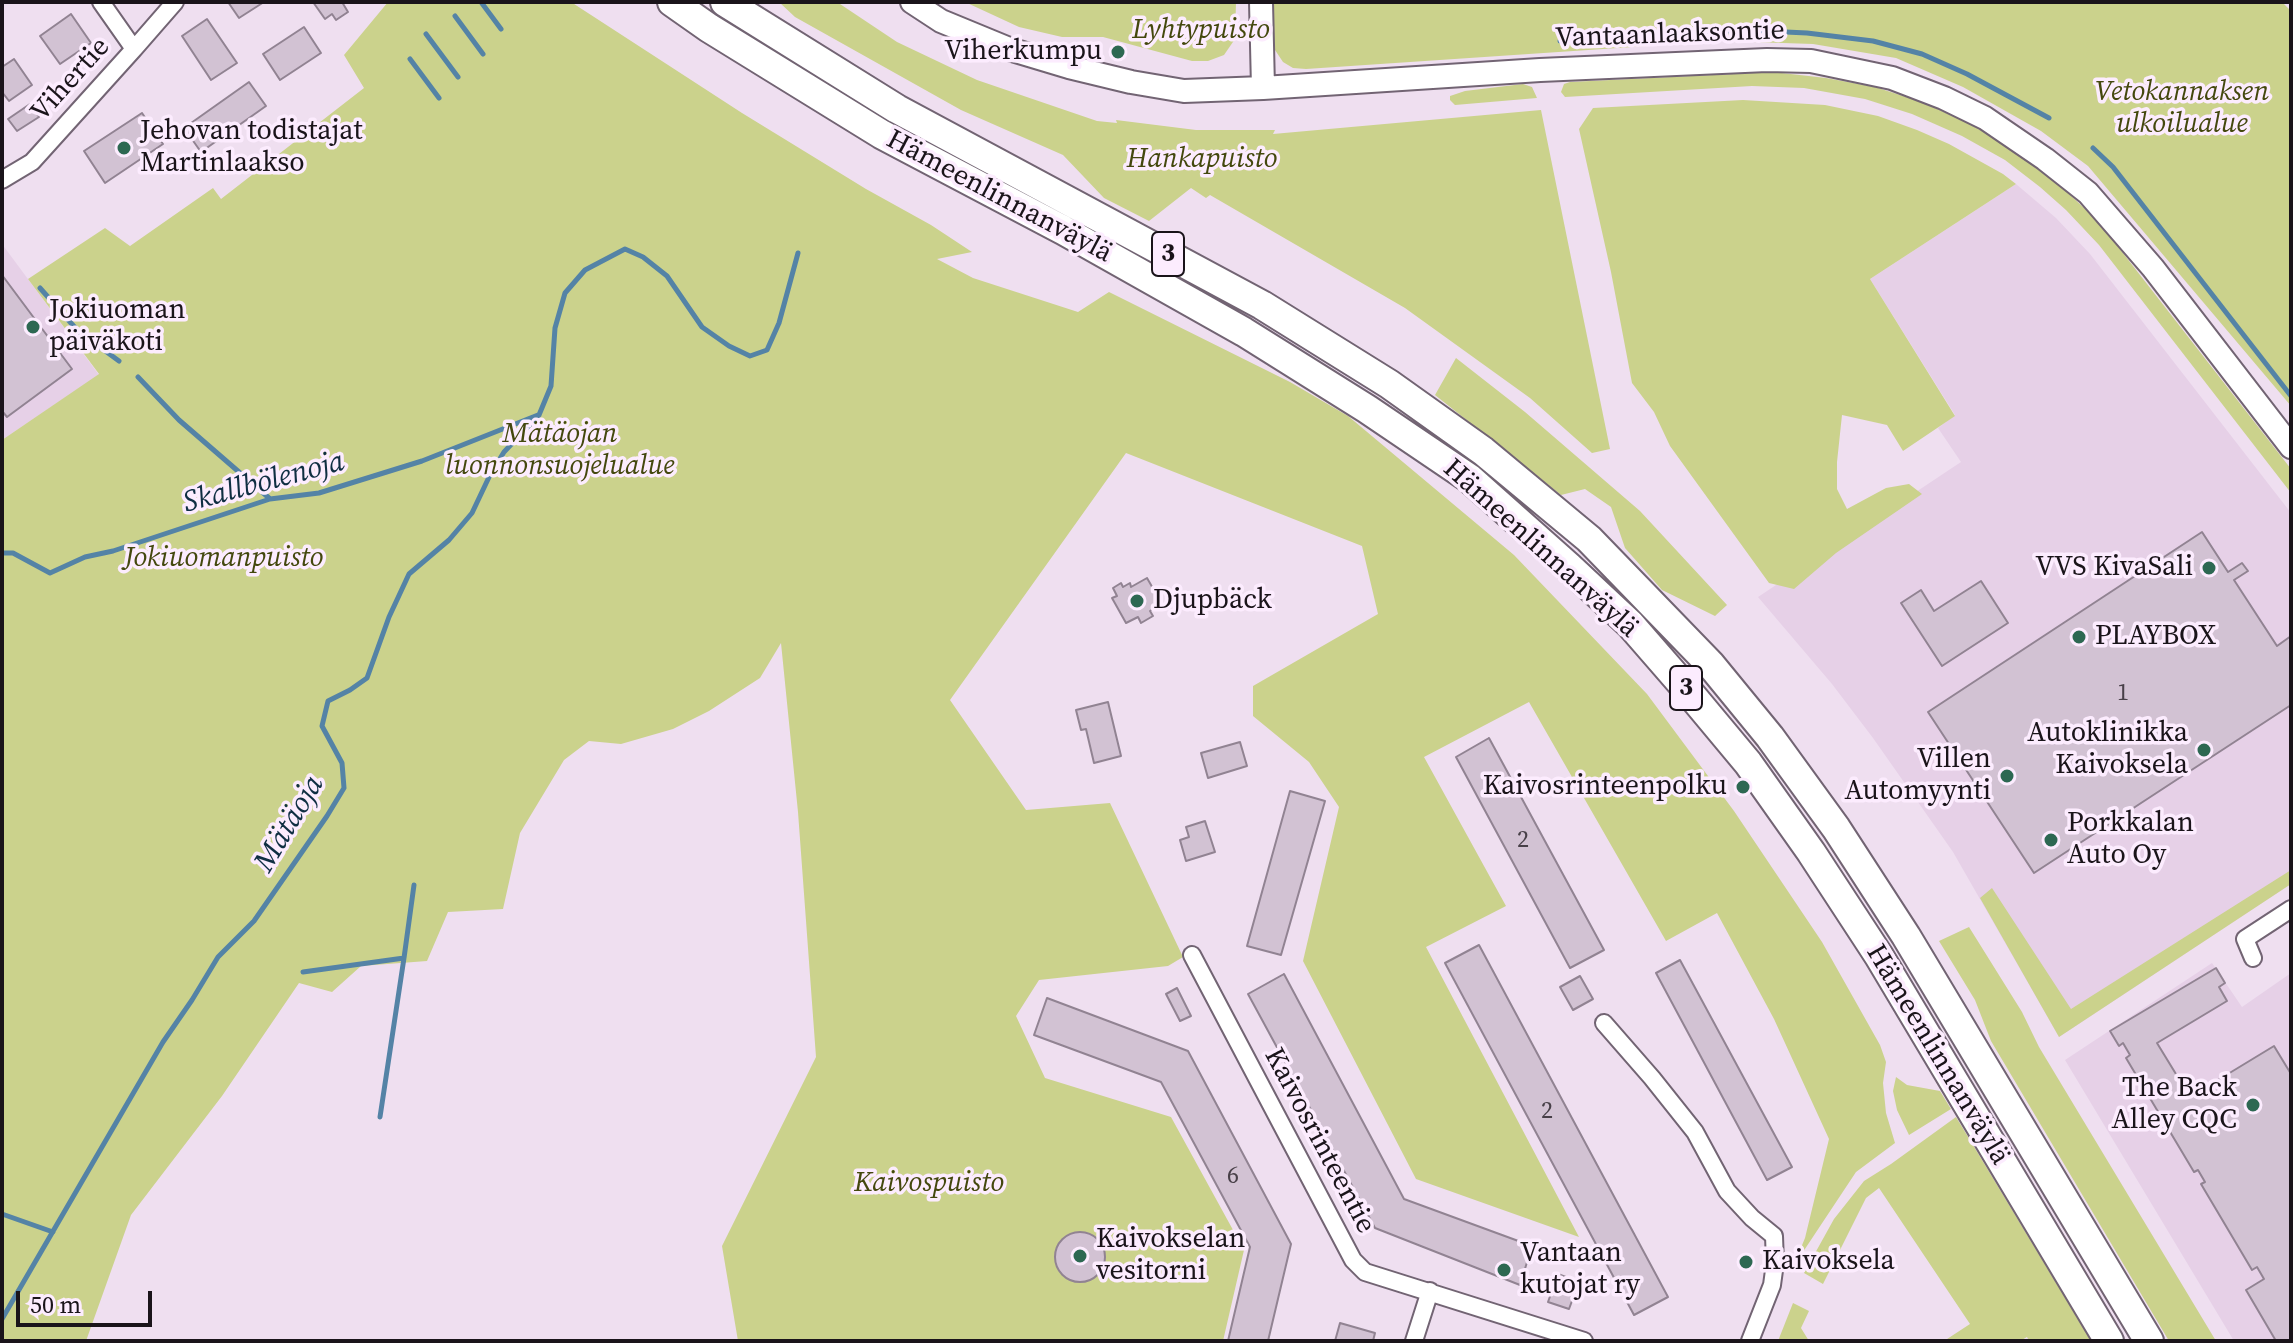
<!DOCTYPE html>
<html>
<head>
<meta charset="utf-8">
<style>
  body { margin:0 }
  #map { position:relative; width:2293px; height:1343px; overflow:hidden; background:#efdff0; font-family:"Source Serif 4",serif }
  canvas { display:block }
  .frame { position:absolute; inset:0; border:4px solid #1a141a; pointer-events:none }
  .scale { position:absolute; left:16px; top:1291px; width:136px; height:36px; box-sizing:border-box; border:4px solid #1a141a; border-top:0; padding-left:10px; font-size:24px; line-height:28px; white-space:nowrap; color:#1a141a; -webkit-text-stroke:6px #fcecfe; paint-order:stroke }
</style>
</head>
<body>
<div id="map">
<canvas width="2293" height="1343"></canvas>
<div class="frame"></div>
<div class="scale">50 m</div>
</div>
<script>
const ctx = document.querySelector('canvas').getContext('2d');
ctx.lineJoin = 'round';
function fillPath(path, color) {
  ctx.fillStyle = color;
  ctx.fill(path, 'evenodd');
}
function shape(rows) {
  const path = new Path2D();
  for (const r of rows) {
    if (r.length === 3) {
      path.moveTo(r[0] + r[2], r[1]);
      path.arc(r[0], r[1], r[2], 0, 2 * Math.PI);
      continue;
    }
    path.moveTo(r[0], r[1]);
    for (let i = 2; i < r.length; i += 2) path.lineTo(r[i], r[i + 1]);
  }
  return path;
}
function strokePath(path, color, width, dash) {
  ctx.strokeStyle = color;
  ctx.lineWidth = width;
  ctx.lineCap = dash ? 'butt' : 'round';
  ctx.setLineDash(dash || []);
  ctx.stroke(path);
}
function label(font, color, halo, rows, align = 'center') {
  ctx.font = font + ' "Source Serif 4",serif';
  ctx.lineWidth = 7;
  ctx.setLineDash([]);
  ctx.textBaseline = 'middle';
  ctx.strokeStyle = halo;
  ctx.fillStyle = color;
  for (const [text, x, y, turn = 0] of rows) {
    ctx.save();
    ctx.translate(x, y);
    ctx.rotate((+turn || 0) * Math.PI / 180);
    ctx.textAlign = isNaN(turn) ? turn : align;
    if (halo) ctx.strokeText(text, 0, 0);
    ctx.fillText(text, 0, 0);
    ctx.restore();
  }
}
fillPath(shape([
  [2016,184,2056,218,2090,254,2291,513,2291,884,2059,1037,1953,852,1873,738,1832,684,1758,597,1961,462,1938,428,1955,415,1870,279],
  [2,244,99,375,2,440],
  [2212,963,2242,1007,2291,973,2291,1341,2234,1341,2065,1060]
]), '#e6d0e7');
fillPath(shape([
  [388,2,571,2,742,113,866,189,931,225,972,252,937,259,973,278,1078,312,1109,292,1290,382,1348,416,1514,555,1647,694,1734,811,1822,942,1880,1045,1886,1062,1883,1083,1886,1113,1895,1143,1856,1172,1793,1267,1805,1238,1829,1139,1774,1019,1717,913,1666,941,1529,702,1424,757,1506,906,1426,947,1579,1237,1416,1179,1303,961,1339,807,1309,762,1253,716,1253,686,1378,614,1362,546,1126,453,950,700,1026,810,1110,803,1183,957,1168,966,1039,980,1016,1016,1045,1078,1171,1117,1244,1250,1223,1341,738,1341,722,1246,816,1057,798,812,781,643,760,678,709,711,673,729,621,744,589,741,564,760,520,833,503,909,448,912,427,961,361,966,332,992,299,983,222,1096,131,1215,86,1341,2,1341,2,440,99,374,28,279,105,228,130,246,213,188,221,199,364,88,344,55],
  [779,2,837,2,897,42,977,80,1097,121,1117,123,1116,120,1196,130,1275,130,1273,134,1541,110,1610,449,1592,453,1530,398,1405,308,1210,195,1206,198,1191,188,1149,221,1104,198,1063,155,961,110,795,17],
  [965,2,1236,2,1235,39,1224,55,1208,61,1192,61,1103,37,1062,37,1019,27],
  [1273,2,2282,2,2291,11,2291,406,2088,166,2041,131,1963,87,1896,58,1813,44,1722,41,1306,69,1293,68,1283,62,1275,50,1270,29],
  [1773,72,1826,78,1875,87,1922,102,1970,124,2022,155,2067,192,2098,221,2291,469,2291,493,2099,245,2066,210,2040,187,2005,160,1962,136,1912,114,1865,99,1804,88,1752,86,1565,97,1561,92,1564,84,1570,82],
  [1523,84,1532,87,1537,98,1455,105,1450,100,1450,96,1465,91],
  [1743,100,1825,105,1878,116,1917,130,1949,144,2003,174,2016,184,1870,279,1955,416,1903,451,1887,425,1842,415,1837,462,1837,489,1847,509,1886,488,1909,484,1922,494,1836,553,1794,589,1769,583,1670,446,1654,412,1632,383,1611,272,1579,129,1593,108],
  [1456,358,1525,412,1640,511,1727,605,1715,616,1662,590,1625,548,1611,507,1585,489,1561,495,1435,395],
  [2291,870,2291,884,2059,1037,1980,898,1992,888,2071,1009],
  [1969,927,2022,1012,2039,1047,2216,1341,2169,1341,1991,1041,1975,1000,1939,941],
  [1896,1077,1907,1085,1940,1091,1951,1109,1909,1135,1897,1110,1893,1091],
  [1956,1117,1970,1140,2091,1341,2029,1341,2027,1337,2020,1341,1944,1341,1970,1324,1879,1188,1866,1198,1823,1284,1804,1273,1834,1219,1864,1181,1891,1164],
  [1793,1303,1809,1311,1801,1328,1809,1341,1778,1341]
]), '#cbd28c');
strokePath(shape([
  [481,2,501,29],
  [455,16,483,54],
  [426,34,458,77],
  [1560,41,1743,30,1807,33,1873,41,1922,54,1967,74,2049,118],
  [410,59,439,98],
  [2093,148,2113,167,2291,396],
  [40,288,78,331,119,361],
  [138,377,179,420,269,498],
  [2,553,13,553,50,573,85,557,113,551,270,499,319,493,422,461,538,415],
  [404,958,414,885],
  [303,972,404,958,380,1117],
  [2,1214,53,1232],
  [2,1319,163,1042,192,1000,218,957,254,921,327,816,344,788,342,763,322,726,328,701,350,690,367,678,389,617,409,574,449,540,472,513,490,475,504,452,539,415,551,386,555,328,565,293,585,270,625,249,643,257,667,276,702,327,729,346,750,356,767,350,779,323,798,253]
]), '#5483a6', 5);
const building = shape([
  [228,2,264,2,239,18,228,2],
  [313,2,342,2,348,12,336,20,332,14,325,19,313,2],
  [71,14,91,43,60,64,40,36,71,14],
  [207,19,237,63,211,80,182,36,207,19],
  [304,27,321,53,280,80,263,54,304,27],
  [14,59,32,85,9,101,2,92,2,67,14,59],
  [249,82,266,106,201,152,184,128,249,82],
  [30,104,39,117,17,131,8,119,30,104],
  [142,113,163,144,105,183,84,151,142,113],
  [2,275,72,369,7,417,2,411,2,275],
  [2202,532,2228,572,2242,563,2248,571,2234,580,2277,646,2291,636,2291,705,2034,873,1928,712,2202,532],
  [1147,578,1162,604,1150,611,1153,616,1141,623,1138,617,1126,623,1112,598,1117,596,1113,588,1121,583,1123,587,1130,583,1131,587,1147,578],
  [1981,581,2008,623,1942,666,1901,603,1921,590,1934,611,1981,581],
  [1108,702,1121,756,1094,763,1086,729,1081,730,1076,710,1108,702],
  [1489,738,1604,950,1570,968,1456,757,1489,738],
  [1240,742,1247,766,1208,778,1201,753,1240,742],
  [1290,791,1325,801,1281,955,1247,946,1290,791],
  [1205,821,1215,852,1186,861,1180,840,1189,837,1186,827,1205,821],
  [1479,945,1668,1297,1634,1315,1445,963,1479,945],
  [1680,960,1792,1167,1767,1180,1656,973,1680,960],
  [2216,968,2225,983,2219,987,2227,1001,2157,1043,2190,1097,2274,1046,2291,1074,2291,1341,2276,1341,2246,1290,2264,1279,2257,1267,2252,1270,2201,1184,2205,1182,2198,1170,2194,1172,2126,1058,2130,1055,2123,1043,2119,1046,2110,1031,2216,968],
  [1284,974,1404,1199,1532,1246,1520,1285,1375,1228,1248,994,1284,974],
  [1580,976,1593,999,1573,1010,1560,987,1580,976],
  [1177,988,1191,1016,1180,1021,1166,994,1177,988],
  [1047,998,1188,1051,1291,1244,1268,1341,1228,1341,1250,1247,1161,1082,1034,1035,1047,998],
  [1080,1257,25],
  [1558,1274,1579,1282,1569,1309,1548,1302,1558,1274],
  [1340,1323,1375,1333,1373,1341,1335,1341,1340,1323]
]);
fillPath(building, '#d2c2d3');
strokePath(building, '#918392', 2);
const street = shape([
  [134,49,175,2],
  [2,180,32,162,134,49,101,2],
  [1192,955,1353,1260,1365,1272,1584,1341],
  [2253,958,2245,939,2291,909],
  [1604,1023,1652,1078,1695,1132,1727,1191,1752,1218,1774,1236,1775,1263,1772,1285,1750,1341],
  [1414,1341,1430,1291]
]);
const secondary = shape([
  [912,2,941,21,1009,49,1069,67,1131,82,1184,91,1263,88,1540,70,1767,60,1811,61,1892,78,1944,98,1985,118,2045,159,2088,193,2153,268,2291,447],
  [1261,2,1263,88]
]);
const highway = shape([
  [672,2,709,28,881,134,1063,230,1244,332,1367,409,1469,478,1569,567,1630,624,1683,685,1748,763,1811,852,1879,956,2109,1341],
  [725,2,897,109,1262,305,1389,384,1483,451,1589,539,1711,665,1770,737,1836,828,1906,936,2149,1341]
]);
strokePath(street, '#726473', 20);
strokePath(secondary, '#726473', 26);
strokePath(highway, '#726473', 32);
strokePath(street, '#fff', 16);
strokePath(secondary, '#fff', 22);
strokePath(highway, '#fff', 28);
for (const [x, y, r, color] of [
  [1118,52,8,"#2d6852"],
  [124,148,8,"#2d6852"],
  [33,327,8,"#2d6852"],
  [2209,568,8,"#2d6852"],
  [1137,601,8,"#2d6852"],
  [2079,637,8,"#2d6852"],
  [2204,750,8,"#2d6852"],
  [2007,776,8,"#2d6852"],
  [1743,787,8,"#2d6852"],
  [2051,840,8,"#2d6852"],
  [2253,1105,8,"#2d6852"],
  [1080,1256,8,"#2d6852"],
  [1746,1262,8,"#2d6852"],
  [1504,1270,8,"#2d6852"]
]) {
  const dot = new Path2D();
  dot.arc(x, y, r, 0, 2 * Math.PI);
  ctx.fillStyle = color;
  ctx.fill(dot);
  strokePath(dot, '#fcecfe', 3);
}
label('24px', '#484048', null, [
  ["1",2123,694],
  ["2",1523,841],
  ["2",1547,1112],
  ["6",1233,1177]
]);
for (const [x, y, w] of [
  [1168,254,32],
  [1686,688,32]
]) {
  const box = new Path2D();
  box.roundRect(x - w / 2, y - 22, w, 44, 6);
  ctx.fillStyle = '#fcecfe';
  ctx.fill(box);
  strokePath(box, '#1a141a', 2);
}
label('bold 26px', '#1a141a', null, [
  ["3",1168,254],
  ["3",1686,688]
]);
label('italic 28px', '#44480e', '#fcecfe', [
  ["Lyhtypuisto",1201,31],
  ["Vetokannaksen",2182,93],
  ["ulkoilualue",2182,125],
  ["Hankapuisto",1202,160],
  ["Mätäojan",560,435],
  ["luonnonsuojelualue",560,467],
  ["Jokiuomanpuisto",224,559],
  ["Kaivospuisto",929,1184]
]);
label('28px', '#1a141a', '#fcecfe', [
  ["Vantaanlaaksontie",1670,35,-2],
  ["Vihertie",71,80,-48],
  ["Hämeenlinnanväylä",999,197,28],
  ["Hämeenlinnanväylä",1540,549,42],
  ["Hämeenlinnanväylä",1937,1055,59],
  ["Kaivosrinteentie",1319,1141,62]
]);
label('28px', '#1a141a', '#fcecfe', [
  ["Viherkumpu",1102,52,"right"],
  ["Jehovan todistajat",140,132],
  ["Martinlaakso",140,164],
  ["Jokiuoman",49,311],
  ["päiväkoti",49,343],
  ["VVS KivaSali",2193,568,"right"],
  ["Djupbäck",1153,601],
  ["PLAYBOX",2095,637],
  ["Autoklinikka",2188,734,"right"],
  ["Kaivoksela",2188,766,"right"],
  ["Villen",1991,760,"right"],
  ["Automyynti",1991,792,"right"],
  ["Kaivosrinteenpolku",1727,787,"right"],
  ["Porkkalan",2067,824],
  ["Auto Oy",2067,856],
  ["The Back",2237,1089,"right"],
  ["Alley CQC",2237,1121,"right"],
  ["Kaivokselan",1096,1240],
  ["vesitorni",1096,1272],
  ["Vantaan",1520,1254],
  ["kutojat ry",1520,1286],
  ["Kaivoksela",1762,1262]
], 'left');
label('italic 30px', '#0f2e42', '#fcecfe', [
  ["Skallbölenoja",264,483,-15],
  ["Mätäoja",290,824,-59]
]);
</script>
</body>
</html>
